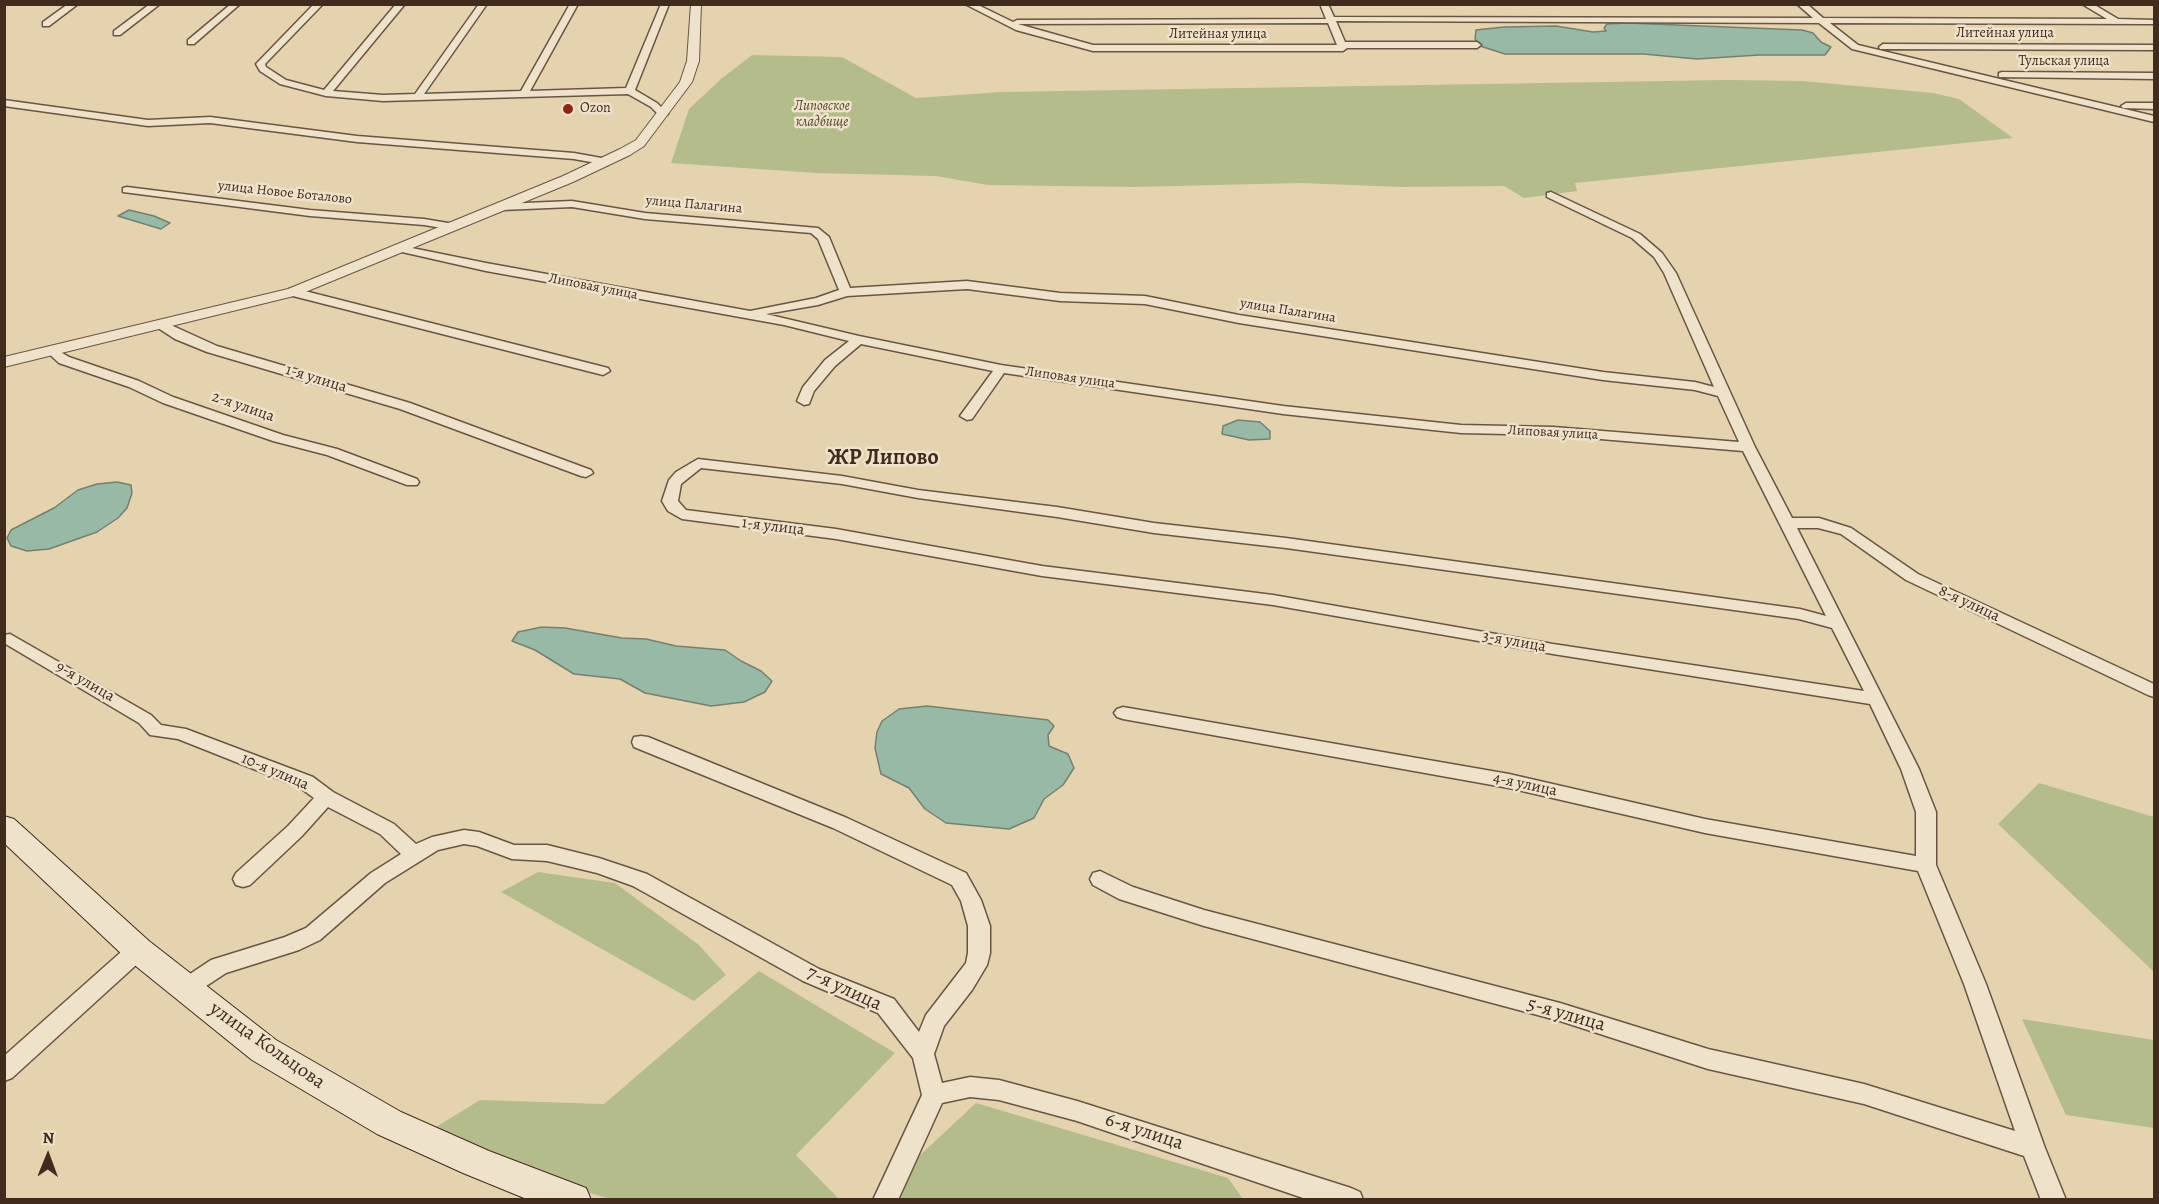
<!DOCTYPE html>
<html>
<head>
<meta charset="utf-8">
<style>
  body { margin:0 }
  #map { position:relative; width:2159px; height:1204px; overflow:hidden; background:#e5d3af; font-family:Alegreya,serif }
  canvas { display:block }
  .frame { position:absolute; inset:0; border:6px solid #412b1d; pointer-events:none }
  .north { position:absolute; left:18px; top:1126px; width:60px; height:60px; -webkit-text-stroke:4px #eee2cb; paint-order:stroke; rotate:1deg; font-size:16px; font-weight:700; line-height:24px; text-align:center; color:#412b1d }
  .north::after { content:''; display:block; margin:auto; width:21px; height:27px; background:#412b1d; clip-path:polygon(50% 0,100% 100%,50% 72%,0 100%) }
</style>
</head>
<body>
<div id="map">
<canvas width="2159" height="1204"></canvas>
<div class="frame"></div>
<div class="north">N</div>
</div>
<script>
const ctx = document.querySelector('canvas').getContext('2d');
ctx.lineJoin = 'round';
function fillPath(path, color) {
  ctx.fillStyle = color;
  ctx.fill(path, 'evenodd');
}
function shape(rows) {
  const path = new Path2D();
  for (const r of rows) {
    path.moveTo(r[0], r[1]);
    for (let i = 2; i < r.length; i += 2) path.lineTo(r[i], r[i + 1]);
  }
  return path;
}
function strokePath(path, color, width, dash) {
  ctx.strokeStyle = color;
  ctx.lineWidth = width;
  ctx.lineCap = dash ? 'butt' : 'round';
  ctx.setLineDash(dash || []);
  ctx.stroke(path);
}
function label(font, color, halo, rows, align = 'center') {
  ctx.font = font + ' Alegreya,serif';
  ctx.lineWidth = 5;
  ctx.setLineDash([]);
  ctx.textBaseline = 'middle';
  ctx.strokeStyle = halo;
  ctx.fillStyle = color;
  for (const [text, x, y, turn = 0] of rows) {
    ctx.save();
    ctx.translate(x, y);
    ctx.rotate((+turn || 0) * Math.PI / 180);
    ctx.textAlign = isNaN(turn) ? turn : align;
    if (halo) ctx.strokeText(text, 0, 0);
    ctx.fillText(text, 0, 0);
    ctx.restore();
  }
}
fillPath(shape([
  [752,55,842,57,916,98,1001,92,1726,80,1803,81,1933,93,1959,99,2013,138,1575,183,1577,191,1524,198,1504,186,1402,187,1300,183,1135,187,988,185,936,176,816,173,671,163,689,109,721,79],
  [2039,783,2154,817,2154,972,1998,824],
  [538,872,615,883,699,945,726,975,694,1001,501,892],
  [759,971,895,1053,796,1155,839,1199,610,1199,580,1190,436,1127,480,1100,604,1104],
  [2022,1019,2154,1040,2154,1128,2066,1115],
  [976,1103,1228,1178,1243,1199,900,1199,918,1157]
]), '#b4bc8b');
const water = shape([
  [1627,23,1802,30,1813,33,1821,42,1831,47,1825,55,1759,55,1697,59,1643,54,1505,54,1480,46,1475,39,1476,30,1504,27,1556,26,1593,32,1606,31,1604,28,1607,24,1627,23],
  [129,210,154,216,170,223,161,229,118,216,129,210],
  [1238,420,1260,422,1270,431,1270,439,1249,440,1222,434,1223,426,1238,420],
  [117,482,131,485,132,493,127,508,118,518,97,532,49,549,27,551,11,546,7,538,11,530,54,508,78,490,97,484,117,482],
  [542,627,565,628,622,638,646,639,676,646,725,650,741,661,761,671,772,681,765,692,744,702,711,706,645,693,620,679,574,674,535,650,512,641,518,632,542,627],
  [927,706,1048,720,1054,726,1048,735,1049,746,1068,754,1074,768,1063,785,1044,799,1034,818,1009,829,946,823,925,809,909,788,881,774,875,748,877,732,882,721,899,709,927,706]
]);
fillPath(water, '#97b9a6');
strokePath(water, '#75806f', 1.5);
const minor = shape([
  [68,4,78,4,49,26,43,26,43,22,68,4],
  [150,4,160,4,120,35,114,35,114,31,150,4],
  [231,4,240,4,194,44,188,44,188,40,231,4],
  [314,4,323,4,265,64,266,67,286,80,324,90,396,4,405,4,333,91,383,95,415,94,479,4,487,4,424,94,521,91,570,4,578,4,530,91,626,88,661,4,669,4,635,90,657,103,668,114,660,116,651,107,628,94,383,101,326,96,280,84,260,71,256,64,314,4],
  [965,4,976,4,1013,22,1017,20,1326,19,1320,4,1328,4,1334,17,1813,18,1797,4,1807,4,1823,18,2107,19,2082,4,2093,4,2118,19,2154,20,2154,24,1830,23,1858,45,2154,116,2154,122,1852,49,1819,23,1336,21,1345,42,1477,42,1481,45,1477,48,1347,48,1343,51,1093,51,1016,30,965,4],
  [1328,23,1337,45,1093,45,1018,24,1328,23],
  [1883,44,2154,45,2154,50,1880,49,1879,47,1883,44],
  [2002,72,2154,73,2154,79,1999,77,1999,73,2002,72],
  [4,100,148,120,210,117,357,136,574,153,607,159,612,162,607,165,574,159,357,142,210,123,148,126,4,106,4,100],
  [2126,103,2154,103,2154,109,2123,108,2121,106,2126,103],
  [127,187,310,210,424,219,454,224,460,227,454,230,424,225,310,216,123,192,123,188,127,187],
  [1551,192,1640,234,1662,253,1676,273,1755,447,1792,518,1819,518,1851,528,1918,574,2154,684,2154,697,2148,695,1906,580,1841,534,1818,528,1797,528,1919,769,1936,812,1936,865,1986,984,2045,1148,2066,1200,2041,1200,2024,1156,1864,1104,1708,1069,1560,1021,1204,926,1119,899,1093,885,1090,879,1093,873,1100,871,1133,887,1204,910,1560,1003,1708,1049,1864,1084,2015,1131,1964,984,1918,871,1705,833,1509,788,1123,719,1117,717,1114,713,1117,709,1123,707,1509,774,1705,819,1916,856,1916,812,1901,769,1870,704,1553,654,1273,605,1042,576,836,539,682,519,668,511,662,501,669,480,676,472,698,459,842,476,918,490,1057,507,1154,523,1286,538,1800,609,1826,616,1743,451,1553,435,1461,433,1283,414,1004,373,972,419,967,420,960,416,993,371,861,344,835,366,814,391,809,404,804,405,797,401,803,387,825,360,849,341,784,325,486,271,402,252,396,249,402,246,486,263,750,311,816,298,839,290,818,239,811,233,645,219,572,207,502,210,497,207,502,204,572,201,645,213,818,228,829,237,850,288,967,281,1060,293,1145,296,1239,315,1603,372,1695,382,1714,387,1664,273,1654,257,1632,238,1547,197,1547,193,1551,192],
  [967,289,1060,301,1145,304,1239,323,1603,380,1695,390,1718,396,1739,442,1553,427,1461,425,1283,406,1001,365,859,336,766,314,818,305,847,296,967,289],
  [701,468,842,484,918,498,1057,517,1154,533,1286,548,1799,619,1832,628,1864,691,1553,644,1273,595,1042,566,836,529,686,510,678,501,681,484,701,468],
  [293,288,608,368,610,371,603,375,289,295,289,289,293,288],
  [162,321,217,346,410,403,591,470,593,473,586,477,581,476,400,409,207,352,175,339,158,328,156,325,162,321],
  [52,347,69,357,139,381,173,397,283,435,337,449,417,479,419,482,417,485,407,485,327,455,273,441,163,403,129,387,59,363,46,351,52,347],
  [10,634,151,715,161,725,186,729,313,777,333,792,394,824,416,844,432,837,464,830,479,832,514,845,547,845,599,858,647,874,819,969,894,999,919,1032,926,1015,966,963,968,953,968,926,961,901,952,885,833,828,634,747,632,742,634,737,641,736,648,737,847,818,966,873,981,900,990,926,990,953,987,965,972,990,944,1026,934,1054,942,1083,970,1077,999,1080,1077,1101,1351,1188,1360,1192,1363,1200,1309,1200,1077,1121,999,1100,970,1097,942,1103,898,1200,873,1200,922,1095,913,1058,878,1013,803,981,633,886,597,873,547,861,512,859,477,846,464,844,438,850,385,883,320,940,299,950,226,973,194,994,186,997,178,994,175,988,178,982,211,960,285,937,306,928,371,873,401,854,380,834,328,807,302,836,250,885,243,887,236,885,233,879,236,873,288,826,314,798,299,787,178,739,150,735,139,723,4,643,4,635,10,634],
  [138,941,146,944,149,950,146,956,12,1078,4,1081,4,1056,130,944,138,941]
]);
const tertiary = shape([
  [691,4,701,4,699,61,692,82,644,146,630,155,573,182,298,295,4,367,4,357,288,289,563,176,620,149,636,140,680,82,687,61,691,4]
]);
const secondary = shape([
  [4,816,14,819,149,941,276,1040,401,1112,489,1151,586,1188,591,1200,529,1200,463,1173,377,1134,252,1060,127,959,4,843,4,816]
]);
strokePath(minor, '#6a5542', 3);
strokePath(tertiary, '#6a5542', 2);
strokePath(secondary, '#412b1d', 2);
fillPath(minor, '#eee2cb');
fillPath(tertiary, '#eee2cb');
fillPath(secondary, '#eee2cb');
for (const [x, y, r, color] of [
  [568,109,6,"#8f2418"]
]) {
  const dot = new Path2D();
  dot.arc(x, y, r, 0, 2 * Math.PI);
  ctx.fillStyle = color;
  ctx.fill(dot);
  strokePath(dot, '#eee2cb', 2);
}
label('14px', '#412b1d', '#eee2cb', [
  ["Литейная улица",2005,34],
  ["Литейная улица",1218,35],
  ["Тульская улица",2064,62],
  ["улица Новое Боталово",285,193,6],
  ["улица Палагина",694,205,5],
  ["Липовая улица",593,287,11],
  ["улица Палагина",1288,311,9],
  ["Липовая улица",1070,378,8],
  ["Липовая улица",1553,433,3]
]);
label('italic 14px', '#584833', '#eee2cb', [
  ["Липовское",822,107],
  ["кладбище",822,123]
]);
label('14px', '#412b1d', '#eee2cb', [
  ["Ozon",580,109]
], 'left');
label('16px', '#412b1d', '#eee2cb', [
  ["1-я улица",316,379,17],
  ["2-я улица",243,407,19],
  ["1-я улица",773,527,7],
  ["8-я улица",1969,604,25],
  ["3-я улица",1514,642,10],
  ["9-я улица",85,682,30],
  ["10-я улица",275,772,23],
  ["4-я улица",1525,785,12]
]);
label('20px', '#412b1d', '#eee2cb', [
  ["7-я улица",844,989,25],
  ["5-я улица",1566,1015,16],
  ["улица Кольцова",267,1046,35],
  ["6-я улица",1144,1132,18]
]);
label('bold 22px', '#412b1d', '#eee2cb', [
  ["ЖР Липово",883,459]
]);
</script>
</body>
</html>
